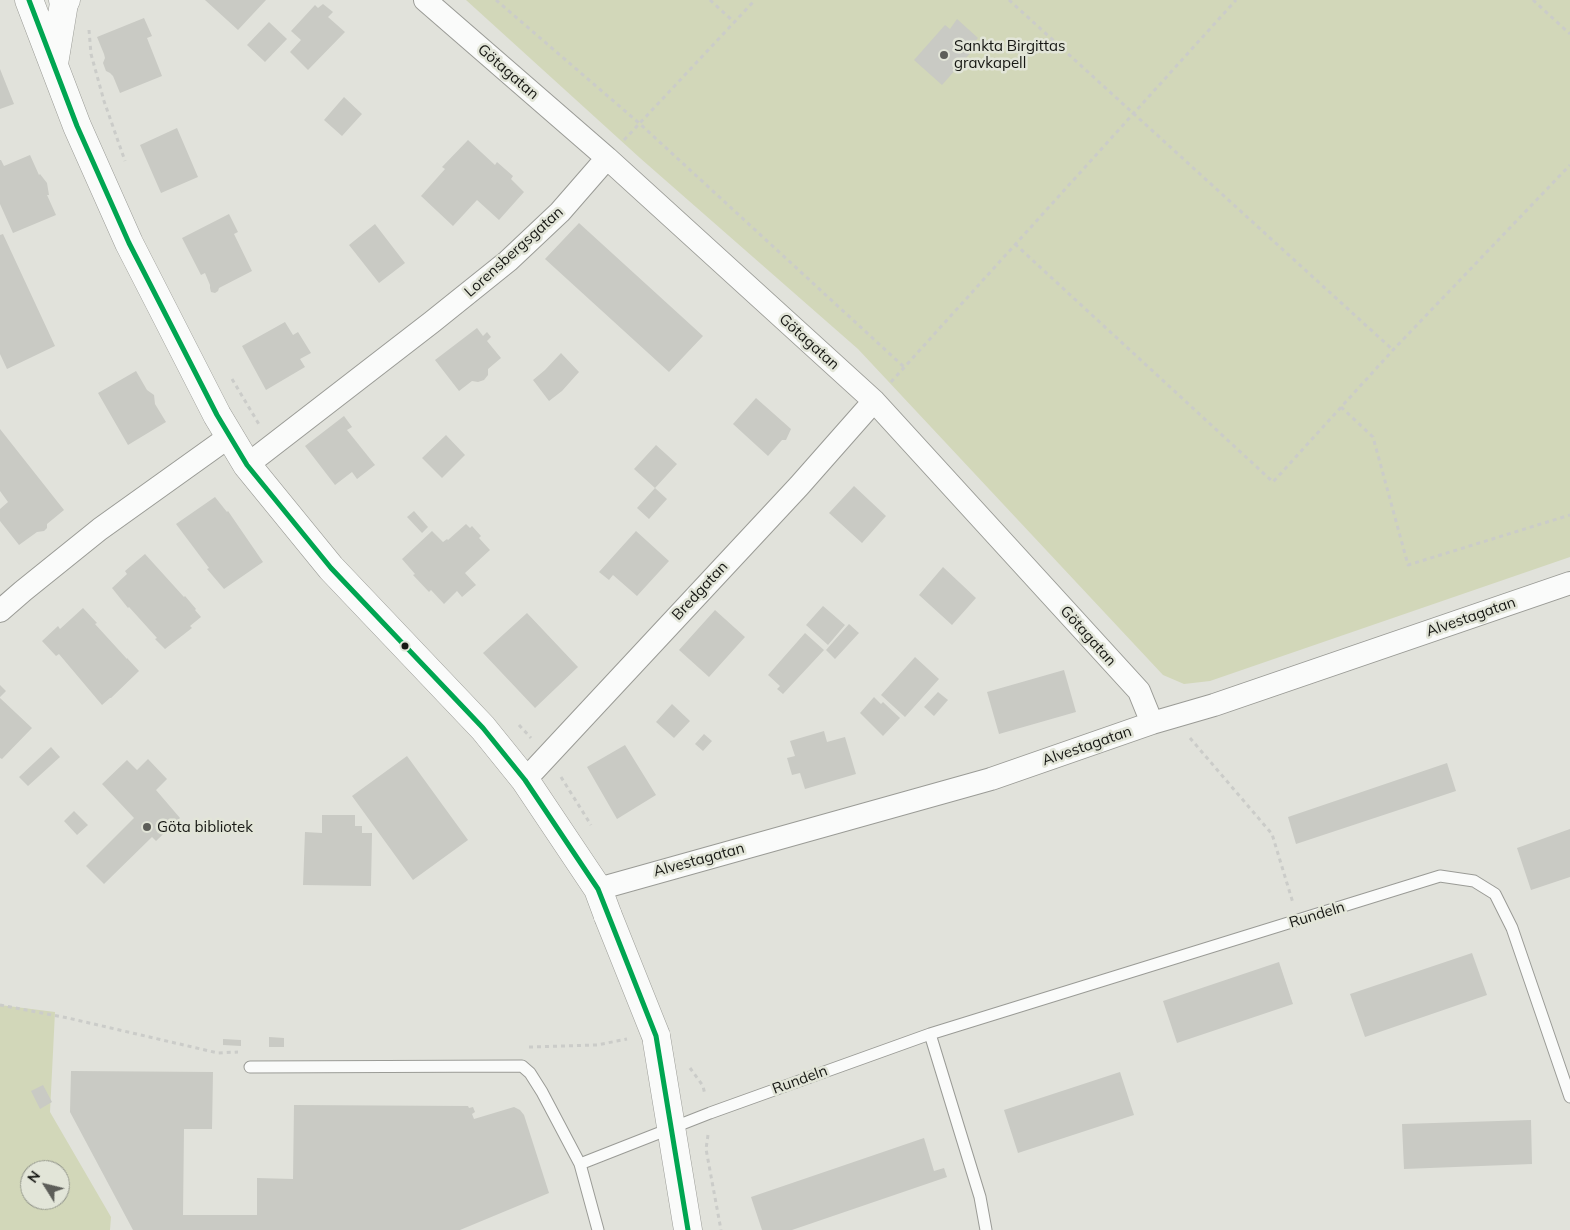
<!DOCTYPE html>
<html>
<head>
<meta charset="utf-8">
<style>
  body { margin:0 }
  #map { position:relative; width:1570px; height:1230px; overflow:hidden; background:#e1e2db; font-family:Mulish,sans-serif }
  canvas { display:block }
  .north { position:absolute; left:20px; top:1160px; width:50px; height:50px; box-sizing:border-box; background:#e2e5d8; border:1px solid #909389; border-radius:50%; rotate:306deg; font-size:14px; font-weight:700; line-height:20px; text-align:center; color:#161713 }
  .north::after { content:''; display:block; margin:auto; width:18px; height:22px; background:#5d5e59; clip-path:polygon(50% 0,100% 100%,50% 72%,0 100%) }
</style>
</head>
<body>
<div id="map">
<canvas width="1570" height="1230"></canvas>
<div class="north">N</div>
</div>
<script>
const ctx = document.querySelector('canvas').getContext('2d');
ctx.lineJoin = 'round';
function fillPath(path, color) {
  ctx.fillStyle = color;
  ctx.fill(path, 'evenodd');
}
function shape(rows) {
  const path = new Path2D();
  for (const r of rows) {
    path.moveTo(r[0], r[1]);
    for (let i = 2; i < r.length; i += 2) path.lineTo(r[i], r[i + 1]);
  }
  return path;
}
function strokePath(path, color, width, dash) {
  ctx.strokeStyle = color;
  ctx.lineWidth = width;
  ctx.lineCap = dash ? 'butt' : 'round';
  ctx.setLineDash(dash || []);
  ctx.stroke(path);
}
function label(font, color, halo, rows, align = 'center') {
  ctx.font = font + ' Mulish,sans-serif';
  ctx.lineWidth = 5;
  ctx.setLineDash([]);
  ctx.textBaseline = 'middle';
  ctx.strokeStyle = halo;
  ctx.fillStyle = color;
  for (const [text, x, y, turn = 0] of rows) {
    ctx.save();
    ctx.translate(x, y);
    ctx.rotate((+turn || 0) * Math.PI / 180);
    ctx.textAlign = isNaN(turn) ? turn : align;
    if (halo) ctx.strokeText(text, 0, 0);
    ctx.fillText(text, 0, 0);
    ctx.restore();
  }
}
fillPath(shape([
  [466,0,1570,0,1570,557,1210,681,1184,684,1163,675,858,349,640,158],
  [0,1005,55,1012,50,1112,111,1217,110,1230,0,1230],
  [30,1170,60,1170,60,1200,30,1200]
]), '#d2d7b9');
fillPath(shape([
  [205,0,266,0,238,30],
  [323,4,333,12,328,17,345,32,308,70,290,52,301,40,291,31,315,5,318,8],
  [144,18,152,36,147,38,162,76,120,93,113,76,110,73,106,71,103,63,105,58,104,54,97,37],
  [957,19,978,38,970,47,973,50,942,85,914,60,945,25,950,29],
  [269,22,287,39,265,62,247,45],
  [0,69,14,104,0,109],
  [344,97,362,114,342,136,324,120],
  [177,128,198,177,161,193,140,145],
  [468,140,495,165,497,162,513,176,511,179,524,192,499,220,477,200,453,226,421,196,445,169,442,167],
  [30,155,39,175,40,174,47,183,49,195,47,195,56,215,13,233,0,204,0,160,1,160,4,166],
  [229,214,238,232,234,234,252,271,219,288,218,291,215,293,211,292,210,288,210,285,205,273,201,275,182,238],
  [579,223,703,336,669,372,545,259],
  [375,224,405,263,379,283,349,245],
  [3,234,55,346,7,369,0,354,0,235],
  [285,322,293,335,298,332,311,353,300,359,305,367,266,390,242,346],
  [477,328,483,336,487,332,491,337,487,341,501,358,488,369,488,375,484,380,478,382,472,381,459,391,435,360],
  [561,353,579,372,562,391,549,401,533,380,545,370],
  [136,371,147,390,154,395,155,404,166,422,128,445,98,393],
  [756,398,791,429,786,440,782,440,768,456,733,424],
  [344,416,352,427,347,430,375,465,357,479,352,472,335,485,305,446],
  [0,429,64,510,47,524,47,528,44,531,37,532,19,545,0,521,0,509,8,502,0,491],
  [446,435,465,455,442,478,422,458],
  [656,445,677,464,655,488,634,469],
  [854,486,886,516,862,543,829,513],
  [655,488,667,499,649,519,637,508],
  [215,497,227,512,228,511,263,562,224,589,207,569,209,568,176,524],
  [414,511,428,527,422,533,407,517],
  [466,524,470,528,472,526,481,536,479,538,490,550,465,573,476,585,462,597,457,591,444,604,431,590,429,592,413,575,415,574,402,559,432,531,443,542,447,539,448,540],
  [636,531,669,561,637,596,613,575,609,580,599,572],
  [145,554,184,597,185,596,196,609,195,610,201,617,190,626,192,628,165,649,155,639,157,638,129,607,128,608,112,588,127,574,125,571],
  [943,567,976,598,952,625,919,595],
  [823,606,845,625,828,645,806,625],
  [83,608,97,623,95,624,127,659,127,658,139,671,111,698,110,698,102,705,59,654,56,656,42,641,58,626,60,629],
  [715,610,745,637,709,677,679,650],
  [527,613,578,667,535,708,483,653],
  [849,624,859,633,835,659,826,650],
  [805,633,824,650,783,694,777,689,780,686,768,675],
  [915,657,939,679,905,717,881,695],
  [1064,670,1076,712,999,734,987,692],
  [0,685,6,691,0,697],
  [938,692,948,700,934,716,924,707],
  [874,697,881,704,883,702,900,718,883,736,860,713],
  [0,698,32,728,2,759,0,758],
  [672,704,690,721,674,738,656,722],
  [824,731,827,742,845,737,856,774,805,789,800,773,792,775,787,758,795,756,790,741],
  [704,734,712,741,703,751,695,744],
  [625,745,656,795,617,819,587,767],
  [51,747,60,757,28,786,19,777],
  [407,756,468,840,413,880,352,796],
  [148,759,167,779,156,790,180,818,156,841,152,837,104,884,86,866,134,818,102,784,127,760,137,770],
  [1447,763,1456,791,1296,844,1288,817],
  [74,811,88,825,77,835,64,821],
  [322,815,355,815,355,826,362,826,362,833,372,833,371,886,303,885,305,832,322,833],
  [1570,829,1570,877,1531,890,1517,848],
  [1472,953,1487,995,1365,1037,1350,994],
  [1279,962,1293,1004,1177,1043,1163,1001],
  [269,1037,284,1038,284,1047,269,1047],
  [223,1039,241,1040,241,1046,223,1045],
  [71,1071,213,1072,212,1129,184,1129,183,1215,257,1215,257,1178,293,1179,294,1105,468,1106,469,1108,473,1107,475,1112,472,1114,474,1119,514,1107,520,1110,524,1115,549,1193,460,1230,133,1230,70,1112],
  [1120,1072,1134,1115,1018,1153,1004,1110],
  [43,1085,52,1102,40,1109,31,1091],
  [1531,1120,1532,1164,1404,1169,1402,1124],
  [924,1138,934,1171,944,1168,947,1177,792,1230,762,1230,751,1197]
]), '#c9cac4');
const service = shape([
  [930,1034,980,1197,986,1230],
  [250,1067,522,1066,530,1073,542,1092,580,1164],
  [598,1230,580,1164,710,1113,930,1034,1440,876,1474,881,1495,894,1512,928,1570,1097]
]);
const minor = shape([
  [425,0,607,158,874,401,1139,691,1152,723],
  [247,465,432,322,508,261,560,212,607,158],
  [0,611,23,591,100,529,230,436],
  [525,780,799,486,874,401],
  [598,889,991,779,1152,723,1214,705,1570,583]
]);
const secondary = shape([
  [29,0,77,126,129,243,217,415,247,465,331,568,483,728,525,780,598,889,608,916],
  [54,64,64,3,63,0],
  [656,1036,688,1230]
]);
const motorway = shape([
  [64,3,66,0]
]);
strokePath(service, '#9a9b96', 13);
strokePath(minor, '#9a9b96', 24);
strokePath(secondary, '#9a9b96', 29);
strokePath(motorway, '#9a9b96', 29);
strokePath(shape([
  [496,0,639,123,904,367],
  [710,0,734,22],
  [1009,0,1393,350],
  [1533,0,1570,34],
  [89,30,91,54,104,101,125,161],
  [624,140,755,0],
  [1015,244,1273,482,1393,350,1570,165],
  [232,379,260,426],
  [891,382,1236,0],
  [1341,407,1373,437,1408,565,1570,515],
  [519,725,531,738],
  [1190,738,1272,834,1293,903],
  [561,777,591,825],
  [0,1005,68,1018,218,1053,238,1052],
  [529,1047,597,1045,627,1039],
  [690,1068,703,1086,705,1095],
  [708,1135,706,1149,721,1230]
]), '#cbccc9', 3, [4, 4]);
strokePath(service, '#fafbfa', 11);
strokePath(minor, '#fafbfa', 22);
strokePath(secondary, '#fafbfa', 28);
strokePath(motorway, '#fafbfa', 28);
const secondaryBridge = shape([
  [608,916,656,1036]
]);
strokePath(secondaryBridge, '#9a9b96', 29, []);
strokePath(secondaryBridge, '#fafbfa', 28);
strokePath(shape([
  [29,0,77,126,129,243,217,415,247,465,331,568,483,728,525,780,598,889,656,1036,688,1230]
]), '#00a651', 5);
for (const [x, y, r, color] of [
  [944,55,5,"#5d5e59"],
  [405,646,4.5,"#161713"],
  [147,827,5,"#5d5e59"]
]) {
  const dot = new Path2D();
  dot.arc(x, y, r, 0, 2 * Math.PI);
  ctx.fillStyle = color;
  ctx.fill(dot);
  strokePath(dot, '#e2e5d8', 2);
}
label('15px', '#161713', '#e2e5d8', [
  ["Sankta Birgittas",954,46],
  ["gravkapell",954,63],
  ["Göta bibliotek",157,827]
], 'left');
label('15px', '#161713', '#e2e5d8', [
  ["Götagatan",508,72,41],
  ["Lorensbergsgatan",514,252,-42],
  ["Götagatan",809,342,42],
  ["Bredgatan",700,591,-47],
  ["Alvestagatan",1471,617,-19],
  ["Götagatan",1088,636,48],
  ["Alvestagatan",1087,746,-19],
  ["Alvestagatan",699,860,-15],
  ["Rundeln",1317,915,-17],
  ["Rundeln",800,1080,-20]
]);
</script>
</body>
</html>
